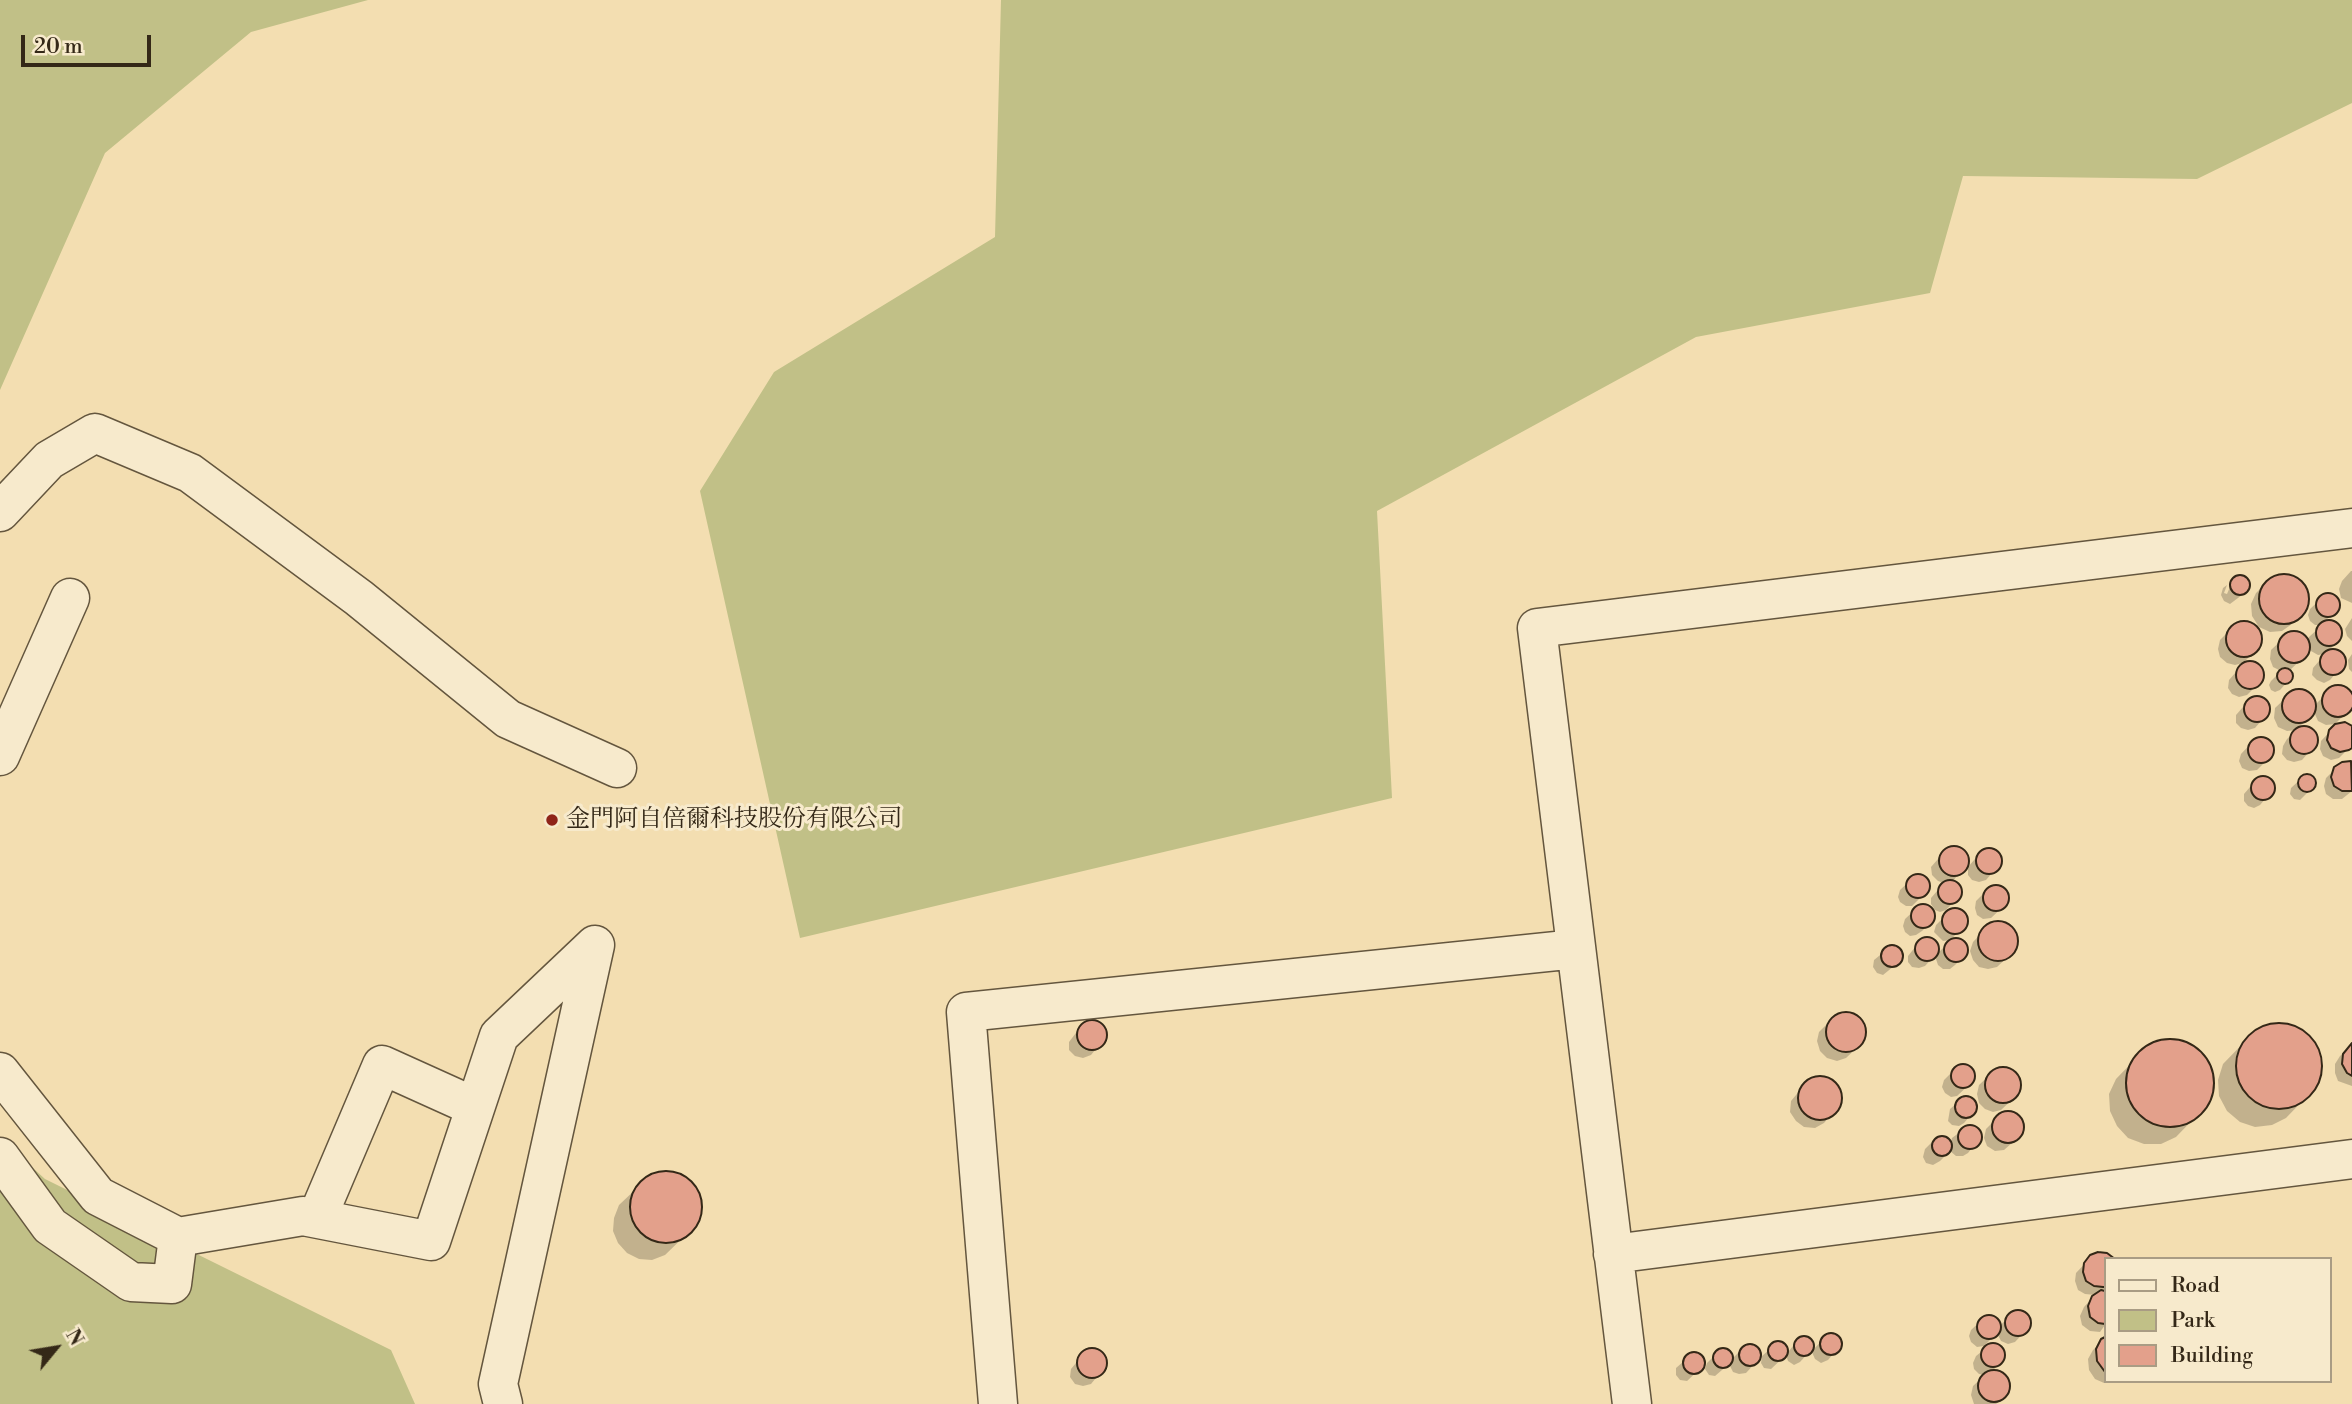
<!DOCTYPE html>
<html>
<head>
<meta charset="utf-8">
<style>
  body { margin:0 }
  #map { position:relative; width:2352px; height:1404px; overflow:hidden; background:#f3deb1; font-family:"Libre Bodoni",serif }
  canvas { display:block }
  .legend { position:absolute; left:2104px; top:1257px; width:228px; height:126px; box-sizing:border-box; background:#f7eacc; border:2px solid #a99c84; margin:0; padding:9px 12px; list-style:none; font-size:21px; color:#342817 }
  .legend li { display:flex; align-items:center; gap:14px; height:35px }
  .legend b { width:35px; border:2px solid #a99c84 }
  .north { position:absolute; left:21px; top:1313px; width:70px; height:70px; -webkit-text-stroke:5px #f7eacc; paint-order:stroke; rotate:60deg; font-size:19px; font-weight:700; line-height:28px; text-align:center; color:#342817 }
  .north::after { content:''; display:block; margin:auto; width:24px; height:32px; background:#342817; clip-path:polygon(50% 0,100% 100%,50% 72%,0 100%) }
  .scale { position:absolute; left:21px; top:35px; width:130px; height:32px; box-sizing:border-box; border:4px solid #342817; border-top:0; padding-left:9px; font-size:21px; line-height:24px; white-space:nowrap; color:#342817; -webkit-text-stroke:5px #f7eacc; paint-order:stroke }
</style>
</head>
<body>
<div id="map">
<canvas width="2352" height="1404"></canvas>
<ul class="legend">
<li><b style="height:9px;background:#f7eacc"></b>Road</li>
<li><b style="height:19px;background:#c1c087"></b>Park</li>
<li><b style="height:19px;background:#e3a08b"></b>Building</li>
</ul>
<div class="north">N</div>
<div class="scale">20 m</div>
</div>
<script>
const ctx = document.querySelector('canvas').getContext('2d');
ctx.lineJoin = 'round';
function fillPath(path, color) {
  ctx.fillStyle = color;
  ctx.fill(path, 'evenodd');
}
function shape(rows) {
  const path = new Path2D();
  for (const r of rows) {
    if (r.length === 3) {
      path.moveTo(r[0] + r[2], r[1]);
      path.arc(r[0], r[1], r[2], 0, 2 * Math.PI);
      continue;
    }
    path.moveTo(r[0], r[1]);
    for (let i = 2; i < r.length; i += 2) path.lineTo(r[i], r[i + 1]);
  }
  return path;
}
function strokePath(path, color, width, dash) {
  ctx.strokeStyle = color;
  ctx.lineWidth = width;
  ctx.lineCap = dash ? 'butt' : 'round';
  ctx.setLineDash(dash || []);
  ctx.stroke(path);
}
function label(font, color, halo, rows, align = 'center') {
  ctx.font = font + ' "Libre Bodoni","Noto Serif TC",serif';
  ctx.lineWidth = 6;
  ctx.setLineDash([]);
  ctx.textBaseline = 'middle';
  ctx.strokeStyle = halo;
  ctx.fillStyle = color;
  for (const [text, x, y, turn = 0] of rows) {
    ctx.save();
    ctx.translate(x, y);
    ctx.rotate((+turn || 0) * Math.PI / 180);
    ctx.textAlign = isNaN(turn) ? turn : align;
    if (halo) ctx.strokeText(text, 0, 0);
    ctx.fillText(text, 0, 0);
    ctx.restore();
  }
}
fillPath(shape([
  [0,0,368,0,251,32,105,153,0,390],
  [1001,0,2352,0,2352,103,2197,179,1963,176,1930,293,1696,337,1377,511,1392,798,800,938,700,491,774,372,995,237],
  [0,1138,45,1179,391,1350,415,1404,0,1404]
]), '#c1c087');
fillPath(shape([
  [2351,571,2352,571,2352,603,2341,598,2339,589,2342,581],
  [2288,575,2299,581,2306,591,2307,603,2301,614,2292,624,2282,631,2270,632,2259,627,2252,616,2251,604,2256,593,2266,583,2276,576],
  [2239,576,2246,579,2249,585,2246,592,2230,604,2224,601,2221,595,2223,588,2227,585,2224,593,2227,594,2232,582,2230,582],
  [2324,596,2330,596,2336,599,2338,605,2336,611,2324,622,2331,622,2338,625,2341,632,2340,639,2327,652,2333,650,2340,652,2344,658,2343,665,2330,680,2324,683,2317,680,2312,675,2313,668,2325,654,2318,655,2311,651,2309,646,2307,654,2289,671,2291,676,2289,680,2280,690,2275,692,2271,690,2269,685,2271,681,2281,671,2273,667,2270,659,2271,650,2288,634,2297,633,2304,638,2308,645,2309,637,2322,625,2315,625,2310,621,2308,615,2310,609],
  [2352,618,2352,641,2347,636,2345,629],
  [2244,622,2253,624,2259,631,2261,639,2259,647,2243,663,2235,665,2227,663,2220,657,2218,649,2220,640,2236,624],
  [2352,654,2352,672,2349,669,2348,660],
  [2250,663,2258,665,2262,672,2262,680,2247,695,2239,697,2232,694,2228,688,2229,680,2243,664],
  [2341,687,2349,691,2352,698,2351,708,2335,724,2326,725,2318,721,2314,712,2296,730,2304,728,2312,730,2316,737,2316,744,2302,760,2294,762,2287,760,2282,754,2283,746,2287,739,2297,730,2287,731,2278,727,2274,718,2275,708,2292,692,2301,691,2310,695,2315,705,2332,688],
  [2257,697,2264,699,2268,705,2268,713,2255,728,2248,730,2241,728,2236,723,2236,715,2250,699],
  [2336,725,2352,729,2352,745,2339,758,2331,760,2323,756,2320,749,2321,741],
  [2255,739,2263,739,2269,742,2273,748,2271,756,2257,770,2249,771,2242,768,2239,761,2241,754],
  [2351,763,2352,791,2342,799,2333,799,2326,794,2324,786,2326,778,2335,769],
  [2305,775,2311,776,2315,780,2314,786,2300,800,2294,799,2290,794,2291,788],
  [2262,778,2269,779,2273,790,2260,805,2254,808,2248,806,2244,801,2244,794,2256,780],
  [1953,847,1961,849,1966,856,1967,864,1952,882,1957,884,1960,889,1960,895,1946,910,1940,912,1935,910,1931,904,1931,898,1944,883,1938,881,1932,875,1931,867,1945,851],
  [1988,849,1995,851,1999,857,2000,864,1986,880,1979,882,1972,880,1968,875,1968,867,1981,852],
  [1914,877,1921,877,1928,886,1926,892,1912,906,1906,906,1900,902,1898,897,1900,890],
  [1991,886,1998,886,2005,890,2008,897,2006,904,1991,918,1983,919,1977,915,1975,908,1976,901],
  [1919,906,1925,906,1931,909,1933,916,1931,922,1922,931,1916,935,1910,936,1905,932,1903,926,1905,919],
  [1957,910,1963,913,1966,919,1965,926,1951,939,1960,940,1964,943,1966,950,1964,956,1955,965,1950,969,1943,969,1938,965,1936,959,1938,953,1951,940,1943,941,1934,932,1936,925,1950,911],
  [1999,923,2008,926,2014,933,2016,942,2014,951,1997,967,1988,969,1979,967,1973,960,1970,951,1973,942,1989,925],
  [1926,939,1932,939,1936,944,1937,953,1925,966,1919,968,1912,967,1908,962,1908,956,1920,941],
  [1890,947,1897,948,1901,954,1899,962,1883,975,1877,973,1873,967,1874,960],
  [1846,1013,1855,1016,1862,1023,1865,1032,1863,1042,1846,1058,1837,1061,1827,1058,1820,1051,1817,1041,1819,1032,1836,1015],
  [1090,1022,1099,1024,1104,1030,1105,1038,1091,1055,1083,1058,1075,1056,1069,1050,1069,1042,1082,1025],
  [2283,1024,2299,1029,2312,1040,2319,1055,2320,1071,2316,1087,2286,1118,2272,1125,2255,1127,2240,1122,2227,1111,2219,1096,2218,1080,2223,1064,2253,1033,2267,1025],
  [2161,1041,2178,1041,2194,1047,2205,1059,2212,1074,2212,1091,2206,1106,2176,1137,2161,1144,2144,1144,2128,1138,2117,1126,2110,1111,2109,1094,2116,1079,2146,1048],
  [2352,1045,2352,1086,2338,1081,2335,1073,2335,1064,2340,1056],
  [1958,1066,1966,1066,1971,1069,1973,1076,1972,1082,1957,1096,1951,1097,1945,1093,1942,1087,1944,1080],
  [2004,1068,2012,1070,2018,1077,2020,1086,2017,1095,2001,1110,1993,1112,1985,1109,1979,1103,1977,1094,1979,1085,1995,1070],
  [1815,1078,1826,1079,1835,1084,1840,1094,1839,1105,1824,1123,1815,1128,1804,1127,1796,1121,1790,1112,1791,1101,1806,1083],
  [1964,1097,1971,1098,1975,1102,1977,1108,1964,1123,1959,1126,1952,1125,1948,1121,1950,1109],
  [2011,1112,2019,1117,2023,1125,2021,1135,2004,1150,1995,1151,1987,1146,1984,1138,1986,1129,2002,1113],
  [1968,1126,1974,1127,1979,1131,1980,1138,1968,1153,1963,1156,1956,1156,1950,1151,1940,1161,1933,1165,1926,1163,1923,1157,1925,1149,1934,1140,1940,1137,1947,1139,1950,1145,1952,1138],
  [660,1173,674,1174,686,1180,695,1190,700,1202,699,1215,693,1228,665,1255,652,1260,639,1259,627,1253,618,1243,613,1231,614,1218,619,1205,638,1187,648,1178],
  [2091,1257,2105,1259,2105,1288,2101,1292,2105,1293,2105,1325,2100,1332,2090,1331,2082,1325,2080,1316,2084,1307,2095,1295,2085,1294,2078,1290,2075,1281,2076,1273],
  [2019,1312,2026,1314,2029,1320,2029,1327,2015,1342,2008,1344,2001,1341,1997,1333,1984,1346,1977,1347,1971,1342,1969,1336,1971,1330,1985,1317,1991,1317,1997,1320,1999,1327,2012,1313],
  [1832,1335,1839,1338,1841,1345,1828,1360,1821,1363,1815,1359,1811,1350,1800,1362,1794,1365,1788,1361,1786,1355,1771,1369,1764,1368,1761,1363,1762,1356,1777,1343,1782,1344,1788,1352,1798,1340,1805,1337,1811,1341,1814,1349,1825,1337],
  [2105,1339,2105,1381,2117,1381,2115,1383,2104,1383,2095,1379,2089,1370,2088,1359,2093,1350],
  [1991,1344,1998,1344,2003,1349,2004,1356,1992,1372,1999,1372,2006,1378,2009,1386,2006,1395,1996,1404,1974,1404,1971,1395,1973,1386,1985,1375,1979,1374,1974,1369,1973,1363,1976,1356],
  [1751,1345,1760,1353,1759,1359,1746,1373,1739,1374,1733,1372,1729,1364,1715,1376,1709,1375,1705,1369,1707,1363,1716,1354,1721,1350,1728,1351,1733,1358,1745,1346],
  [1092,1350,1100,1353,1105,1359,1105,1367,1091,1384,1083,1386,1075,1384,1070,1377,1071,1369,1085,1352],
  [1692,1354,1698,1355,1703,1361,1702,1367,1687,1381,1680,1380,1676,1375,1676,1368]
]), '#0003');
const building = shape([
  [2284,599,25],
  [2240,585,10],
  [2328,605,12],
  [2329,633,13],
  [2244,639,18],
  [2294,647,16],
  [2333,662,13],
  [2250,675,14],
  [2285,676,8],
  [2338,701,16],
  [2299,706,17],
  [2257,709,13],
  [2345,722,2352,726,2352,748,2349,750,2340,752,2331,748,2327,740,2329,730,2335,724,2345,722],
  [2304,740,14],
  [2261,750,13],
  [2351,761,2352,791,2342,791,2334,786,2331,777,2334,767,2342,762,2351,761],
  [2307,783,9],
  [2263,788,12],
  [1954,861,15],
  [1989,861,13],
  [1918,886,12],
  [1950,892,12],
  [1996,898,13],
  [1923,916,12],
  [1955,921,13],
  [1998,941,20],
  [1927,949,12],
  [1956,950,12],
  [1892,956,11],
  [1846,1032,20],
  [1092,1035,15],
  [2279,1066,43],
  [2170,1083,44],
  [2352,1043,2352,1076,2347,1073,2342,1064,2343,1054,2352,1043],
  [1963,1076,12],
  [2003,1085,18],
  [1820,1098,22],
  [1966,1107,11],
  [2008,1127,16],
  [1970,1137,12],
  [1942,1146,10],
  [666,1207,36],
  [2098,1252,2107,1253,2115,1259,2105,1259,2105,1287,2103,1287,2094,1286,2086,1281,2083,1272,2084,1263,2090,1255,2098,1252],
  [2101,1290,2105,1291,2105,1324,2098,1323,2090,1317,2088,1306,2092,1296,2101,1290],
  [2018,1323,13],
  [1989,1327,12],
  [1831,1344,11],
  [1804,1346,10],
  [2105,1337,2105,1372,2097,1361,2096,1349,2101,1339,2105,1337],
  [1778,1351,10],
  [1993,1355,12],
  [1750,1355,11],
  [1723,1358,10],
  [1092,1363,15],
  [1694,1363,11],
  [1994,1386,16]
]);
fillPath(building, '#e3a08b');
strokePath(building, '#342817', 2);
const minor = shape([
  [0,512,49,460,95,433,190,473,359,598,508,719,617,768],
  [0,756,70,598],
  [0,1072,98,1196,178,1237,303,1216,431,1241,499,1036,595,945],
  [0,1157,50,1226,131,1282,172,1284,178,1237],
  [317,1218,382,1065,475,1107],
  [1613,1254,2352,1159],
  [503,1404,498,1384,595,945],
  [998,1404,966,1012,1576,949],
  [1632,1404,1537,628,2352,528]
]);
strokePath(minor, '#64563e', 41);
strokePath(minor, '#f7eacc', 38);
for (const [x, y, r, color] of [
  [552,820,7,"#8f2418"]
]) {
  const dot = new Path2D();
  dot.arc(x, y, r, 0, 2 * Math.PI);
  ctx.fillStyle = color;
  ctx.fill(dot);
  strokePath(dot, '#f7eacc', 2.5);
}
label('24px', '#342817', '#f7eacc', [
  ["金門阿自倍爾科技股份有限公司",566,820]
], 'left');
</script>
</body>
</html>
